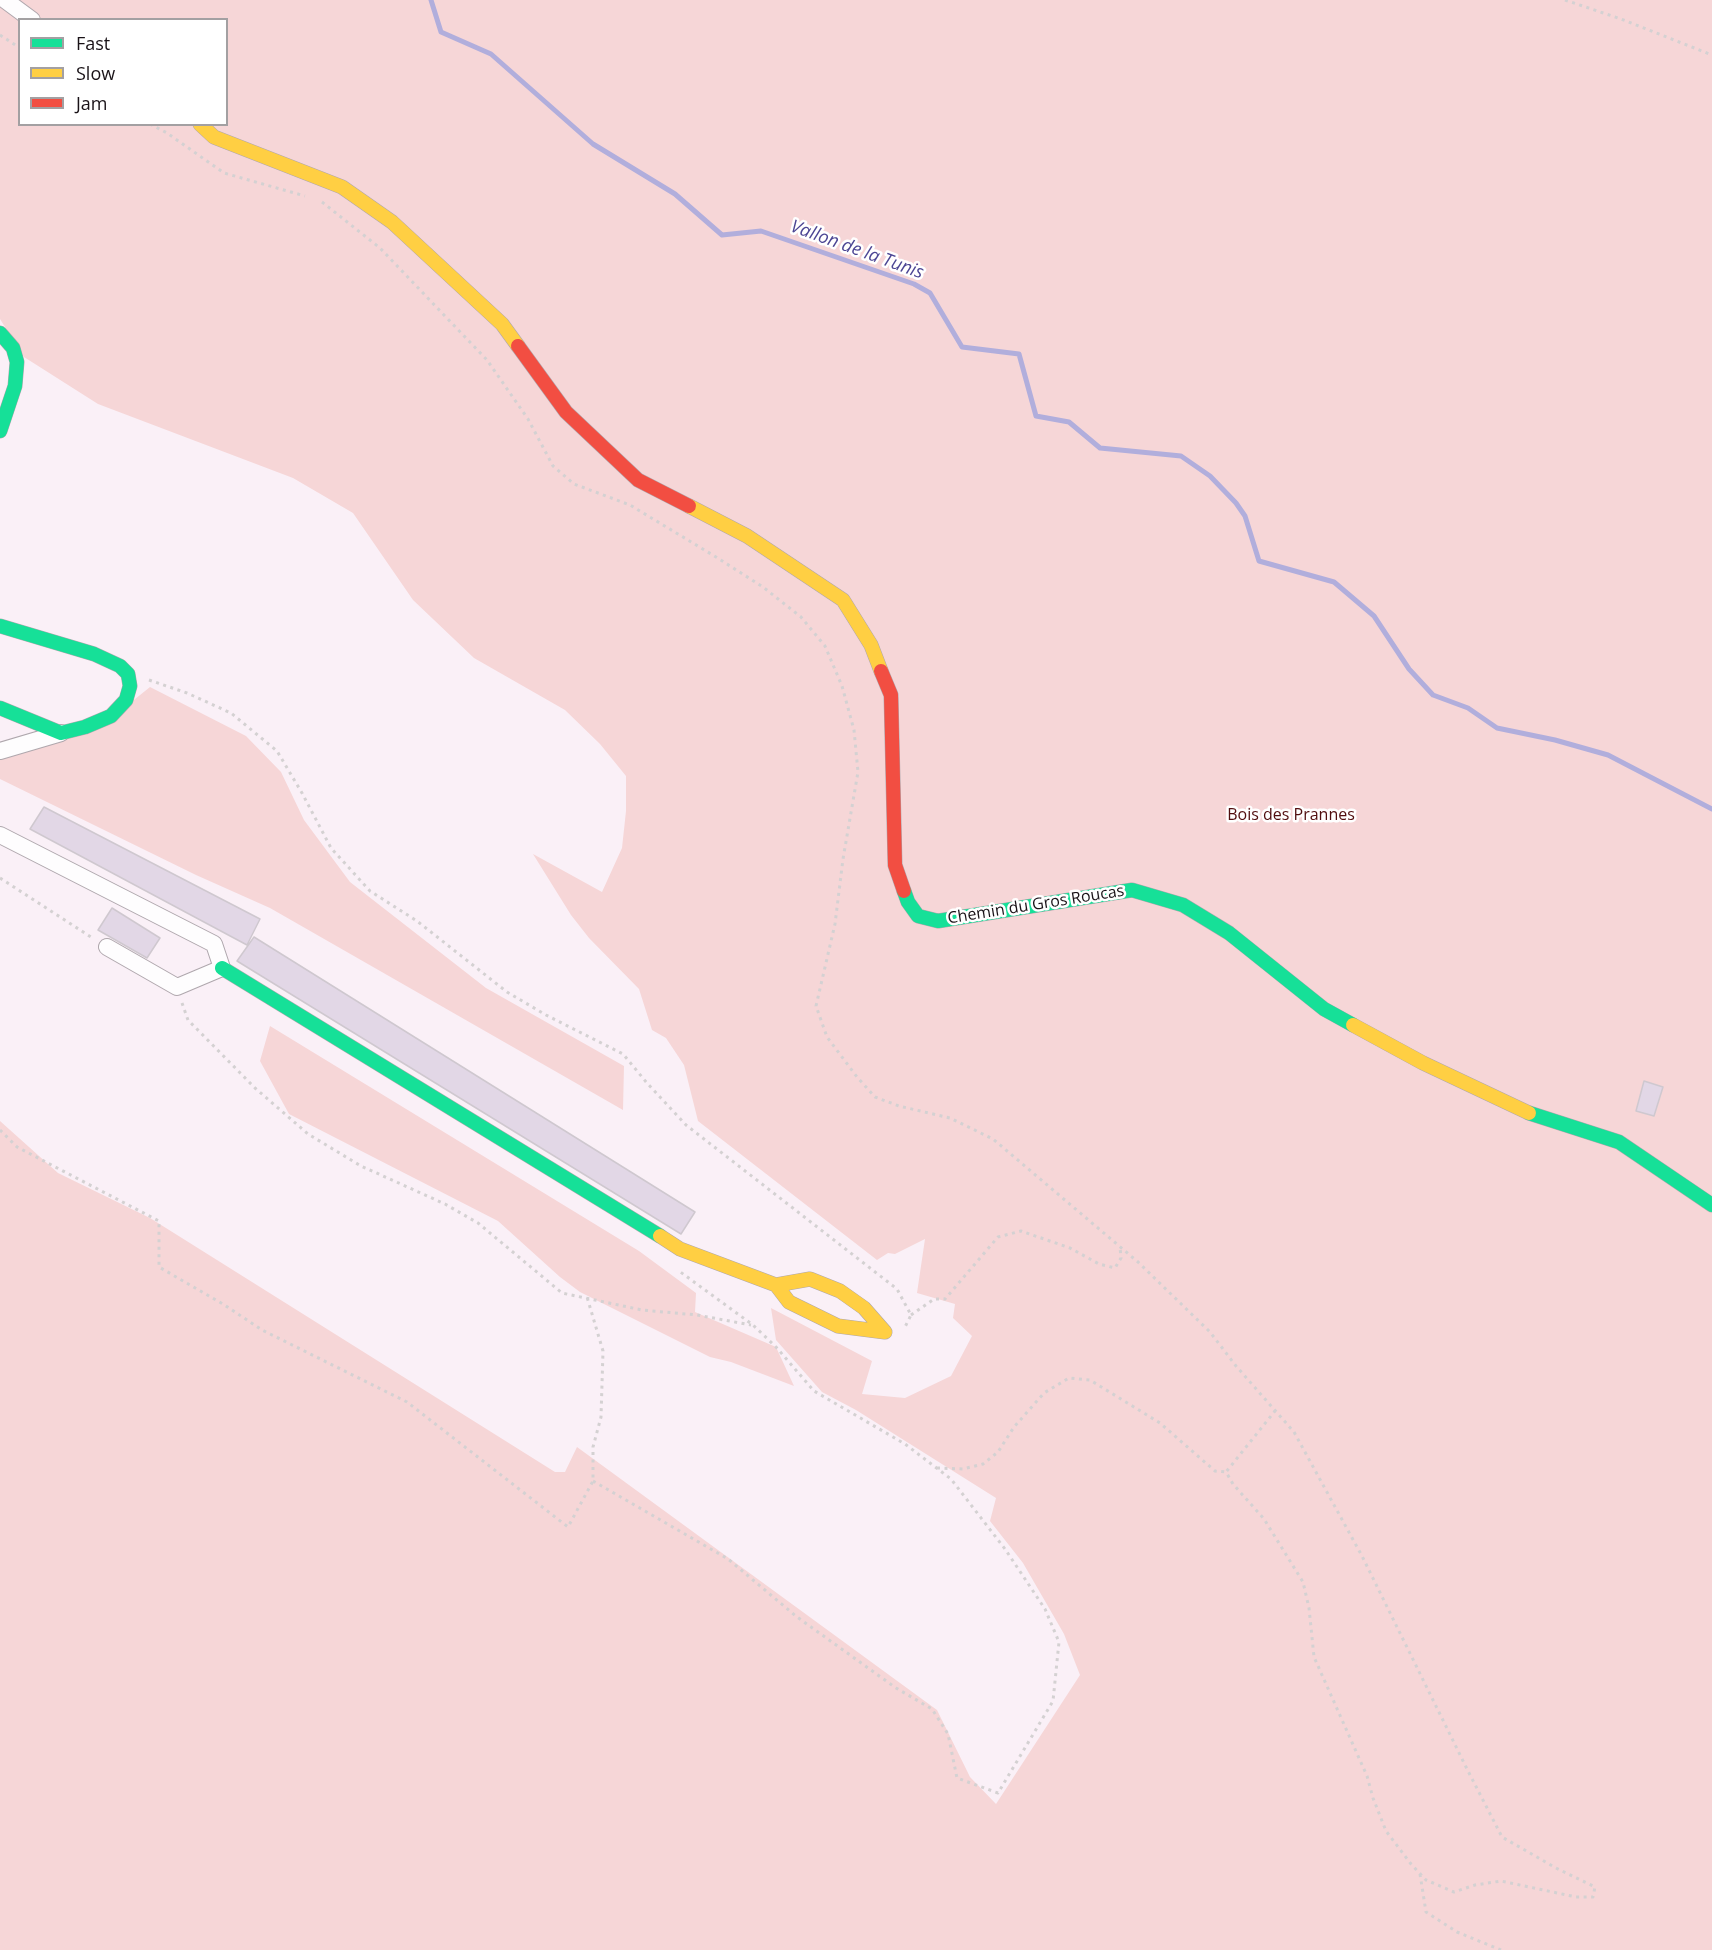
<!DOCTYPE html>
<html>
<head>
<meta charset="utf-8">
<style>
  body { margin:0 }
  #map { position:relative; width:1712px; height:1950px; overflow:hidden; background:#faf0f7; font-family:"Open Sans",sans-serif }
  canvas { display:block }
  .legend { position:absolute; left:18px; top:18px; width:210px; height:108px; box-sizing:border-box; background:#fff; border:2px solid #a3a0a2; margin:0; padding:8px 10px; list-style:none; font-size:18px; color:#191217 }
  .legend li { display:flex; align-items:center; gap:12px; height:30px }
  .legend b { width:30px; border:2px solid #a3a0a2 }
</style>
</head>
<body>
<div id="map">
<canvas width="1712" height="1950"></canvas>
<ul class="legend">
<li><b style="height:8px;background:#16e098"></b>Fast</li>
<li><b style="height:8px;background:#ffcf43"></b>Slow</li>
<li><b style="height:8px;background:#f24e42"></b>Jam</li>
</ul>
</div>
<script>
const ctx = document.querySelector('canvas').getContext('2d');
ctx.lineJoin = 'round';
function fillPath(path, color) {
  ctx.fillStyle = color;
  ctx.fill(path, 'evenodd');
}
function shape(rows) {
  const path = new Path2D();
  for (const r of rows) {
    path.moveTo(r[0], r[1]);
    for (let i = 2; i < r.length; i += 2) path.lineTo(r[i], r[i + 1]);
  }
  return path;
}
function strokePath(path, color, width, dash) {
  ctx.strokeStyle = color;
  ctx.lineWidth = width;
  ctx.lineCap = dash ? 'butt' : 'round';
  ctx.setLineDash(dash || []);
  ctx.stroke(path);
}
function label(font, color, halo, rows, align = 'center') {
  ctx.font = font + ' "Open Sans",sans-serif';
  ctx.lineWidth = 5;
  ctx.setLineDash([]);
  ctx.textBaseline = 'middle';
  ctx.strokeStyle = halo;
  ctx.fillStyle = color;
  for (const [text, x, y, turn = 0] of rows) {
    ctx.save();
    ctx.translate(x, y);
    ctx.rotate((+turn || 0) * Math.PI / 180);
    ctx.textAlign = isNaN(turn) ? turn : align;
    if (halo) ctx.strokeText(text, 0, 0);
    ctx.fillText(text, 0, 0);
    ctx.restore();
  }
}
fillPath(shape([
  [0,0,1712,0,1712,1950,0,1950,0,1121,58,1173,150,1218,555,1472,565,1472,577,1447,937,1710,970,1777,996,1804,1080,1675,1064,1634,1023,1563,990,1521,996,1498,856,1410,822,1392,776,1340,771,1308,872,1361,862,1394,905,1398,951,1376,972,1336,953,1318,955,1304,917,1293,925,1239,895,1254,888,1253,877,1260,698,1121,684,1065,666,1038,652,1030,639,989,589,938,571,915,533,854,602,892,622,848,626,811,626,776,600,744,565,710,474,658,413,600,353,513,293,478,98,404,24,357,0,319],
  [20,20,226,20,226,124,20,124],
  [150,687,246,736,281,772,304,820,350,882,486,988,624,1066,623,1110,270,908,196,875,0,779,0,758,99,728],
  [270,1026,639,1251,696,1293,695,1312,776,1347,794,1386,731,1362,710,1357,580,1292,560,1277,498,1221,289,1114,260,1061]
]), '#f6d6d7');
strokePath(shape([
  [431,0,441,32,491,54,593,144,675,194,722,235,761,231,914,284,930,293,962,347,1019,354,1036,416,1069,422,1100,448,1181,456,1210,476,1236,503,1245,516,1259,561,1334,582,1374,616,1409,669,1433,695,1468,708,1497,728,1555,740,1608,755,1712,809]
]), '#b1aedc', 5);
const building = shape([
  [44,807,260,919,247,945,30,829,44,807],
  [112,908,160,938,147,958,98,930,112,908],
  [254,937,695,1212,681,1234,237,961,254,937],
  [1644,1081,1663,1087,1654,1116,1636,1111,1644,1081]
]);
fillPath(building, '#e2d7e6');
strokePath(building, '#cfc8cf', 1.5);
const street = shape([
  [5,0,32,20],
  [0,751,61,733],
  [0,835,214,944,222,968,177,987,107,947]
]);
const fast = shape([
  [0,333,13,348,17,362,15,386,0,431],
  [0,626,94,654,120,666,128,674,130,686,126,700,111,716,85,727,61,733,0,708],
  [904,891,908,902,918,916,938,921,1132,890,1183,905,1229,933,1324,1009,1353,1025],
  [222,968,660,1236],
  [1529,1113,1619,1142,1712,1205]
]);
const slow = shape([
  [200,124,214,137,342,187,392,222,502,324,518,346],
  [689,506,747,536,843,600,871,645,881,671],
  [1353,1025,1423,1063,1529,1113],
  [660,1236,680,1249,776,1285,789,1302,838,1326,885,1332,864,1308,840,1291,810,1279,776,1285]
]);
const jam = shape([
  [518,346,566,412,638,480,689,506],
  [881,671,891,695,895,865,904,891]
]);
strokePath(street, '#afa7ad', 18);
strokePath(fast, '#afa7ad', 15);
strokePath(slow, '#afa7ad', 15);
strokePath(jam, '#afa7ad', 15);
strokePath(shape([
  [1565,0,1621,19,1712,55],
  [0,35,20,48],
  [150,124,167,133,224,173,305,196],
  [322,202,380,248,487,360,528,419,553,466,574,484,630,505,716,557,763,587,801,617,825,646,842,686,854,730,858,772,843,859,835,924,816,1006,827,1037,857,1077,875,1097,899,1106,950,1118,993,1139,1138,1262,1210,1332,1236,1366,1294,1432,1362,1556,1468,1771,1502,1837,1556,1868,1595,1887,1593,1897,1576,1897,1501,1881,1475,1885,1454,1892,1426,1880,1411,1864,1386,1831,1373,1798,1367,1776,1314,1657,1309,1608,1303,1582,1264,1519,1233,1484,1226,1472,1275,1411],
  [149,680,187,693,231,713,277,751,302,793,331,848,370,891,417,921,507,992,546,1015,623,1054,647,1083,686,1125,897,1289,911,1315,905,1327],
  [0,878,94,939],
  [182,1003,188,1020,255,1088,308,1134,361,1166,445,1204,478,1223,562,1293,642,1310,697,1315,751,1325],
  [0,1130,17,1147,159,1221,159,1267,223,1304,262,1330,407,1402,568,1527,593,1481,593,1447,601,1417,603,1351,587,1297],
  [911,1315,934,1299,945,1299,998,1237,1021,1231,1070,1248,1099,1264,1115,1268,1121,1258,1120,1247],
  [937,1468,963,1469,983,1464,998,1452,1014,1427,1044,1393,1069,1378,1090,1380,1160,1423,1215,1471,1226,1472],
  [593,1481,728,1559,797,1617,896,1688,932,1709,948,1734,957,1778,998,1793,1053,1701,1059,1642,1045,1609,1005,1549,951,1479,905,1444,814,1391,776,1347,753,1325,679,1271],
  [1420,1874,1426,1912,1457,1932,1501,1950]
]), '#d4d1d2', 3, [3, 4.5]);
strokePath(street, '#fefdfe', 16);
strokePath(fast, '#16e098', 14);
strokePath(slow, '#ffcf43', 14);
strokePath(jam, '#f24e42', 14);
label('16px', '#510e0f', '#fff', [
  ["Bois des Prannes",1291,815]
]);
label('16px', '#191217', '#fff', [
  ["Chemin du Gros Roucas",1036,905,-9]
]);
label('italic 18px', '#4c4694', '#fff', [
  ["Vallon de la Tunis",857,250,20]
]);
</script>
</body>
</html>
